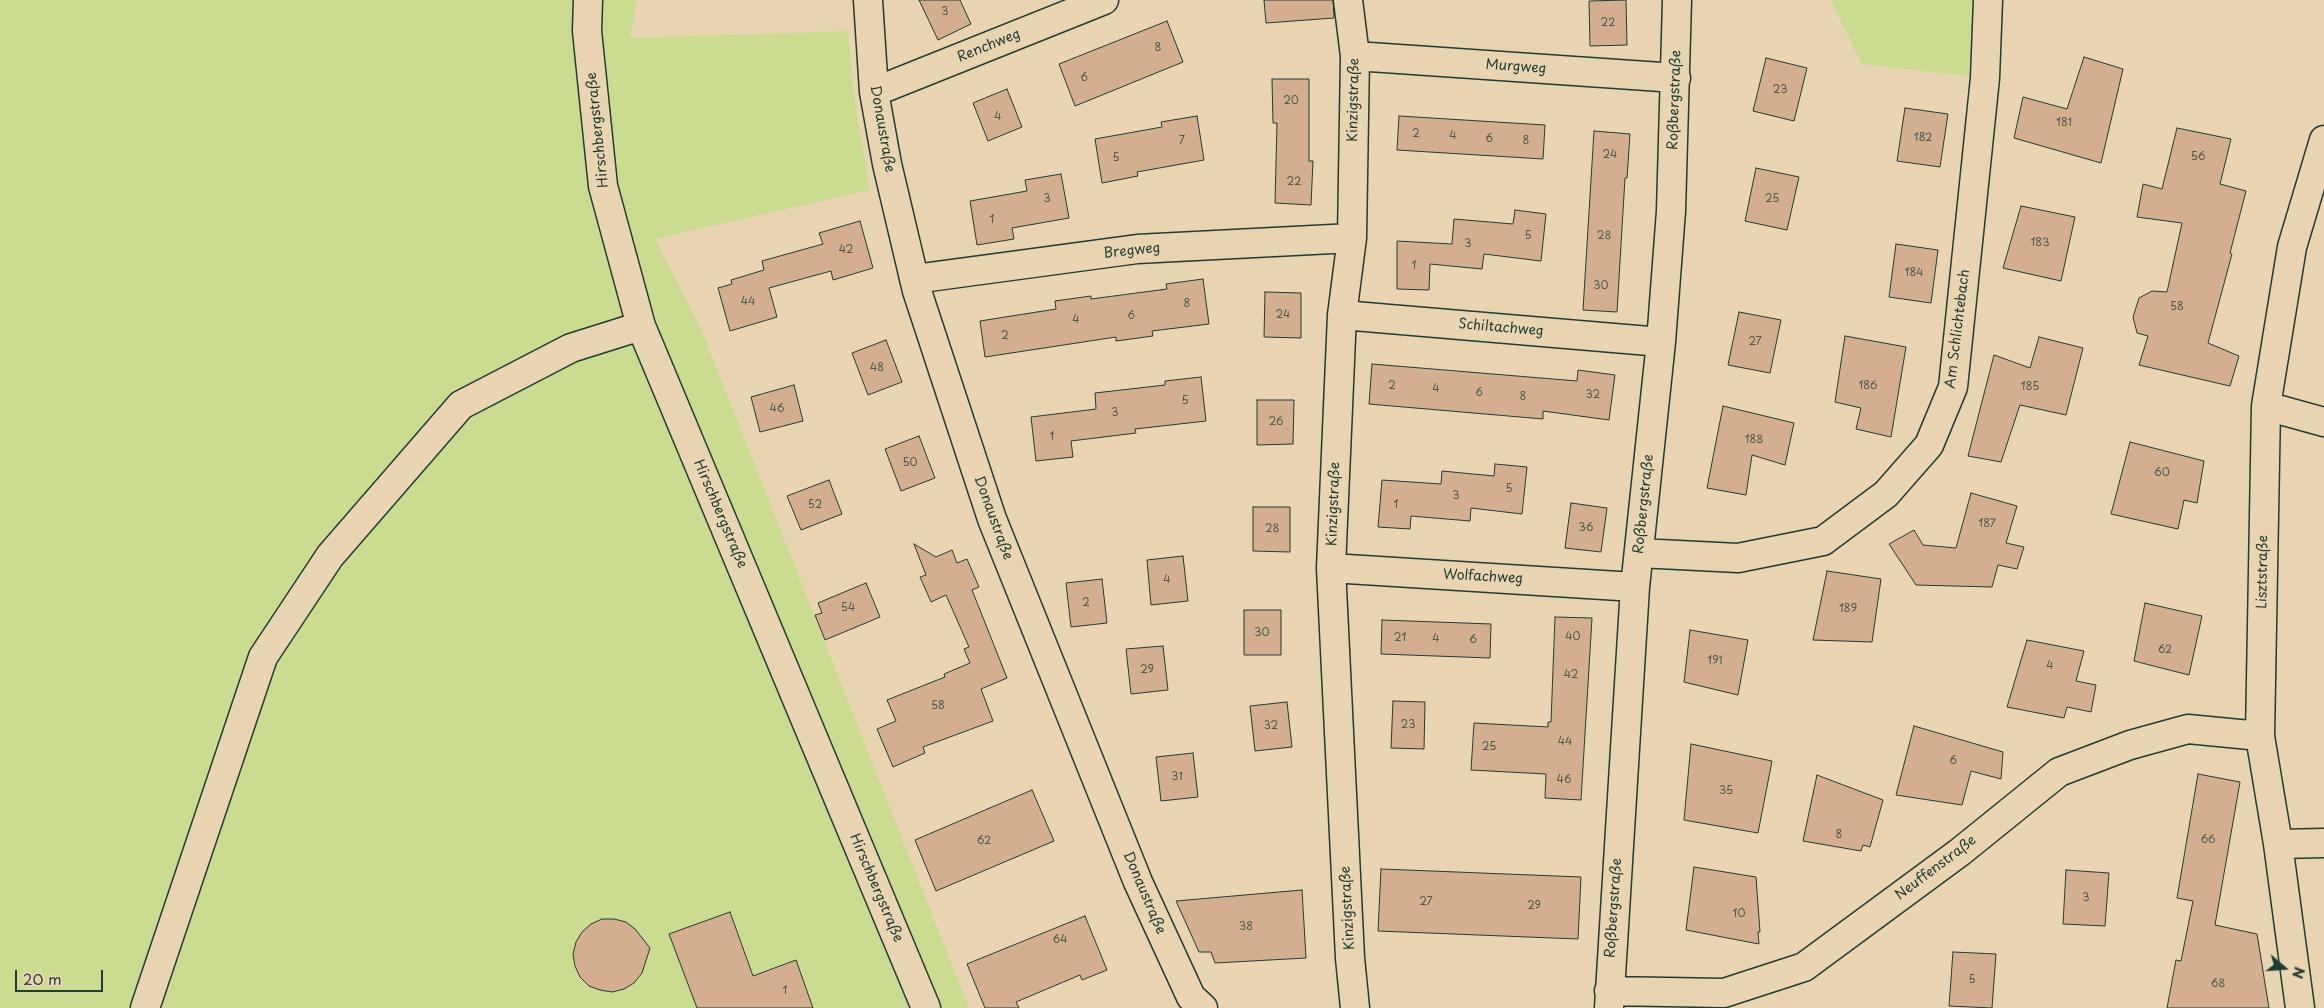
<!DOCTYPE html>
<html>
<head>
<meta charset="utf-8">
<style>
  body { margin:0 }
  #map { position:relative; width:2324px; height:1008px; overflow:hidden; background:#ead5b3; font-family:"Playpen Sans",sans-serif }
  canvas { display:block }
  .north { position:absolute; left:2259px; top:943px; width:50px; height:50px; -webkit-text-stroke:4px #ead5b3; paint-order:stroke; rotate:108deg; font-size:14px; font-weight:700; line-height:20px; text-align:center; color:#1f3d34 }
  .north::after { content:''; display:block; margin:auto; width:18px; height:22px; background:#1f3d34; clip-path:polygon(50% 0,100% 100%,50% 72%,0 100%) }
  .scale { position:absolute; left:15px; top:970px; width:88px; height:22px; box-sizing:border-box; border:2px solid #1f3d34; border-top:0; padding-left:6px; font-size:15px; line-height:18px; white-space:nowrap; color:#1f3d34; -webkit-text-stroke:4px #ead5b3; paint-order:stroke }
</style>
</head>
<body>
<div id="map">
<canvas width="2324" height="1008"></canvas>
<div class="north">N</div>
<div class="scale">20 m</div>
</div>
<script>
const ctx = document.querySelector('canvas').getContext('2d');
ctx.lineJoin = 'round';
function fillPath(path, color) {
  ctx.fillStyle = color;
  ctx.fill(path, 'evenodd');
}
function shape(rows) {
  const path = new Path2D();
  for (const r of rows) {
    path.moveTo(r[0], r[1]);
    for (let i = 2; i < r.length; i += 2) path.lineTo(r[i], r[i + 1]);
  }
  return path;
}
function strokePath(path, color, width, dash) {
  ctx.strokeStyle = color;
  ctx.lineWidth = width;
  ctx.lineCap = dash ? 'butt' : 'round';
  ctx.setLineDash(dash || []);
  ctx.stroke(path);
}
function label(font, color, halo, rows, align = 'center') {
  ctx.font = font + ' "Playpen Sans",sans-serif';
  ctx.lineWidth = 4;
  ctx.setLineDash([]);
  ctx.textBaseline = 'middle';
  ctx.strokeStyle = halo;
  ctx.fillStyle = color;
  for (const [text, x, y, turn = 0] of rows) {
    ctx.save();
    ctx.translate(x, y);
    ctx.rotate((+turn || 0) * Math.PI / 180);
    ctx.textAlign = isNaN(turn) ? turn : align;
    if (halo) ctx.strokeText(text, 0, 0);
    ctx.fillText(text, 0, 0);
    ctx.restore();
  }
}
fillPath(shape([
  [0,0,637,0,630,38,848,31,855,102,870,190,655,239,702,331,969,1008,0,1008],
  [1831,0,1988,0,1985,78,1861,64]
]), '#cbdc90');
const building = shape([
  [919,0,960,0,971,24,938,40,919,0],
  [1264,0,1333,0,1334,18,1266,23,1264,0],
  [1626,0,1627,45,1590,46,1589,1,1626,0],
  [1167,21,1183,62,1075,106,1059,64,1167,21],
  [2084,57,2123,69,2101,163,2014,138,2023,97,2067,109,2084,57],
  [1766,58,1807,68,1794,121,1753,111,1766,58],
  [1272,79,1309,79,1309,161,1313,161,1311,205,1275,203,1277,123,1273,123,1272,79],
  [1007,89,1022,127,988,141,973,103,1007,89],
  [1905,108,1948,114,1940,167,1897,161,1905,108],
  [1197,116,1204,160,1137,172,1138,176,1102,183,1095,139,1162,127,1161,122,1197,116],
  [1399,116,1545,125,1543,159,1397,150,1399,116],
  [2177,128,2231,139,2220,184,2246,191,2230,253,2232,254,2208,343,2239,356,2230,386,2139,365,2148,336,2137,333,2133,317,2139,298,2152,291,2167,292,2182,223,2137,217,2143,184,2162,189,2177,128],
  [1594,131,1630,134,1627,178,1625,178,1617,312,1583,310,1594,131],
  [1756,168,1799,177,1787,230,1745,221,1756,168],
  [1061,174,1069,218,1012,228,1014,239,977,245,970,201,1027,191,1025,180,1061,174],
  [2021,206,2075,217,2061,281,2003,268,2021,206],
  [1515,210,1546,214,1541,261,1484,254,1482,269,1430,264,1429,290,1397,289,1397,241,1452,244,1454,219,1513,224,1515,210],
  [860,221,873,268,833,280,831,271,769,288,777,317,730,331,718,288,732,284,731,280,764,270,762,261,823,244,819,233,860,221],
  [1896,244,1938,250,1931,303,1889,297,1896,244],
  [1203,279,1209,324,1152,331,1153,336,1116,341,1116,337,985,357,980,321,1056,309,1055,301,1091,296,1091,299,1167,289,1166,284,1203,279],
  [1265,292,1301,293,1301,338,1264,337,1265,292],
  [1739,312,1781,320,1770,373,1728,365,1739,312],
  [1845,336,1906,347,1891,437,1856,429,1861,408,1835,402,1845,336],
  [2039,337,2083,348,2066,415,2020,405,2001,462,1968,456,1994,355,2030,368,2039,337],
  [886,340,902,382,868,395,852,353,886,340],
  [1372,364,1577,381,1578,370,1615,375,1609,420,1543,411,1543,419,1369,404,1372,364],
  [1201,377,1206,421,1135,429,1136,433,1071,441,1073,457,1036,461,1031,417,1096,409,1095,393,1165,385,1165,381,1201,377],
  [794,385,803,421,760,432,751,397,794,385],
  [1257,400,1294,400,1293,444,1257,445,1257,400],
  [1723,406,1794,423,1785,465,1752,455,1746,495,1707,488,1723,406],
  [919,436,935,478,901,491,885,449,919,436],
  [2130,442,2204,461,2197,503,2184,500,2178,529,2111,514,2130,442],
  [1495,464,1527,467,1522,514,1471,508,1470,521,1411,516,1410,529,1378,527,1382,480,1441,484,1442,471,1494,476,1495,464],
  [829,480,842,514,801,530,787,496,829,480],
  [1971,493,2017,506,2006,543,2024,547,2017,569,1998,565,1992,587,1916,585,1889,544,1914,530,1923,545,1956,548,1971,493],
  [1571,503,1607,508,1601,552,1565,548,1571,503],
  [1253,507,1290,507,1290,552,1253,551,1253,507],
  [914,544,936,557,952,550,957,563,967,559,979,587,972,590,1007,678,981,689,993,721,923,747,925,753,893,767,877,729,896,721,887,700,945,677,944,674,970,663,964,649,969,647,946,595,931,602,920,577,926,575,914,544],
  [1183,556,1188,601,1151,605,1147,560,1183,556],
  [1827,571,1881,579,1872,642,1813,640,1827,571],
  [1102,579,1107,623,1071,627,1066,583,1102,579],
  [866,583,880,617,825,640,815,615,822,613,818,603,866,583],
  [2145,603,2202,616,2189,675,2134,661,2145,603],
  [1244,610,1281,610,1281,655,1244,655,1244,610],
  [1555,617,1592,618,1581,800,1545,798,1546,774,1471,770,1474,723,1548,727,1548,722,1551,722,1555,617],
  [1382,620,1491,624,1490,658,1381,654,1382,620],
  [1690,630,1748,640,1738,695,1684,682,1690,630],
  [2027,640,2084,651,2076,681,2096,685,2091,712,2067,707,2064,718,2007,707,2027,640],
  [1163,646,1168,690,1131,694,1126,649,1163,646],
  [1393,701,1425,702,1424,749,1391,748,1393,701],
  [1287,702,1292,747,1255,751,1250,706,1287,702],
  [1914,726,2003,752,2001,779,1971,771,1962,805,1896,795,1914,726],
  [1691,744,1772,761,1758,833,1684,820,1691,744],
  [1193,753,1198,797,1161,801,1156,757,1193,753],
  [2198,774,2240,782,2215,925,2257,934,2269,1008,2167,1008,2176,960,2181,961,2193,901,2177,898,2198,774],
  [1817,775,1883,800,1870,847,1863,845,1861,851,1803,841,1817,775],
  [1032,790,1054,841,936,891,915,840,1032,790],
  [1694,867,1756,877,1760,932,1758,932,1759,944,1686,930,1694,867],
  [1381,869,1581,877,1578,939,1378,931,1381,869],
  [2066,870,2109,873,2105,926,2063,924,2066,870],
  [1302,890,1306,958,1215,963,1211,952,1199,952,1176,901,1302,890],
  [730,912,753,976,796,960,813,1008,697,1008,669,934,730,912],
  [1085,916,1107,970,1082,980,1080,975,1016,1002,1019,1008,985,1008,967,964,1085,916],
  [602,919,614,919,626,922,635,929,650,948,642,973,634,983,624,989,612,992,600,990,589,986,580,977,575,966,573,954,576,942,582,932,591,924,602,919],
  [1953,952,1996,954,1992,1008,1949,1006,1953,952]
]);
fillPath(building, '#d3af8f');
strokePath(building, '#1f3d34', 1);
const minor = shape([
  [588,0,587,31,603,186,641,326,926,1008],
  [868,0,874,92,887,164,917,291,992,519,1138,882,1191,997,1203,1008],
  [1348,0,1355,56,1352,238,1342,315,1331,568,1350,958,1355,1008],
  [1355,56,1676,78],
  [874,92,1104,0],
  [914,279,1137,249,1352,238],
  [1342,315,1661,342],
  [2266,406,2324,422],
  [1639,553,1738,558,1823,541,1886,494,1929,445,1953,387,1985,78,1988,0],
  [1331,568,1635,587],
  [2278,844,2324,843],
  [1609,991,1724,993,1804,967,1960,852,2059,772,2130,745,2188,729,2260,736],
  [145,1008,263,657,330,556,461,405,571,348,641,326],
  [1609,1008,1635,587,1661,342,1671,211,1677,0],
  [2300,1008,2278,844,2260,736,2266,406,2292,247,2324,140]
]);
strokePath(minor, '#1f3d34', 31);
strokePath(minor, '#ead5b3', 28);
label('11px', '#4c5a4b', null, [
  ["3",945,12],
  ["22",1608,23],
  ["8",1158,48],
  ["6",1084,78],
  ["23",1780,90],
  ["20",1291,101],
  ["4",998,117],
  ["181",2064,123],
  ["2",1416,134],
  ["4",1453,136],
  ["182",1923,138],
  ["6",1489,139],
  ["7",1182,141],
  ["8",1526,141],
  ["24",1610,155],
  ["56",2198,157],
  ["5",1116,158],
  ["22",1294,182],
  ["3",1047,199],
  ["25",1772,199],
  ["1",992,220],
  ["5",1528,236],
  ["28",1604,236],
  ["183",2040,243],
  ["3",1468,244],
  ["42",846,250],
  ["1",1414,266],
  ["184",1914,273],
  ["30",1601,286],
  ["44",748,302],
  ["8",1187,304],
  ["58",2177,307],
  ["24",1283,315],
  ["6",1131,316],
  ["4",1076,320],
  ["2",1005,336],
  ["27",1755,342],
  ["48",877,368],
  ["2",1392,386],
  ["186",1868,386],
  ["185",2030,387],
  ["4",1436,389],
  ["6",1479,393],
  ["32",1593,395],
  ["8",1523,397],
  ["5",1185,401],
  ["46",777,409],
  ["3",1115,413],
  ["26",1276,422],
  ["1",1052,437],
  ["188",1754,440],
  ["50",910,463],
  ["60",2162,473],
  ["5",1509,489],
  ["3",1456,496],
  ["52",815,505],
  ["1",1396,505],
  ["187",1987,524],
  ["36",1586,528],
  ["28",1272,529],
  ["4",1167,580],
  ["2",1086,603],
  ["54",848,608],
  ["189",1848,609],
  ["30",1262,633],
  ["40",1573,637],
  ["21",1400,638],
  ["4",1436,639],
  ["6",1473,640],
  ["62",2165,650],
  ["191",1715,661],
  ["4",2050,666],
  ["29",1147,670],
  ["42",1571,675],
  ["58",938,706],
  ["23",1408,725],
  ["32",1271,726],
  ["44",1565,742],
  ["25",1489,747],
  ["6",1953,761],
  ["31",1177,777],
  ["46",1564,780],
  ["35",1726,791],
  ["8",1839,835],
  ["66",2208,840],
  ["62",984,841],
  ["3",2086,898],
  ["27",1426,902],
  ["29",1534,906],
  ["10",1739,914],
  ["38",1246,927],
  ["64",1060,940],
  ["5",1972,980],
  ["68",2218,984],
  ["1",785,991]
]);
label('14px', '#1f3d34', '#ead5b3', [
  ["Renchweg",989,46,-22],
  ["Murgweg",1516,67,4],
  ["Kinzigstraße",1354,100,-89],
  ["Roßbergstraße",1675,100,-88],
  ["Donaustraße",882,129,80],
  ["Hirschbergstraße",598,130,-96],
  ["Bregweg",1132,251,-6],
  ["Schiltachweg",1501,328,5],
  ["Am Schlichtebach",1958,329,-83],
  ["Kinzigstraße",1334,504,-88],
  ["Roßbergstraße",1644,504,-84],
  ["Hirschbergstraße",720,514,67],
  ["Donaustraße",993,518,70],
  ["Lisztstraße",2263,572,-89],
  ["Wolfachweg",1483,577,3],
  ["Neuffenstraße",1936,868,-37],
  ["Hirschbergstraße",876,888,67],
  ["Donaustraße",1144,893,67],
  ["Kinzigstraße",1348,908,-93],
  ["Roßbergstraße",1614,908,-86]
]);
</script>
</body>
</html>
